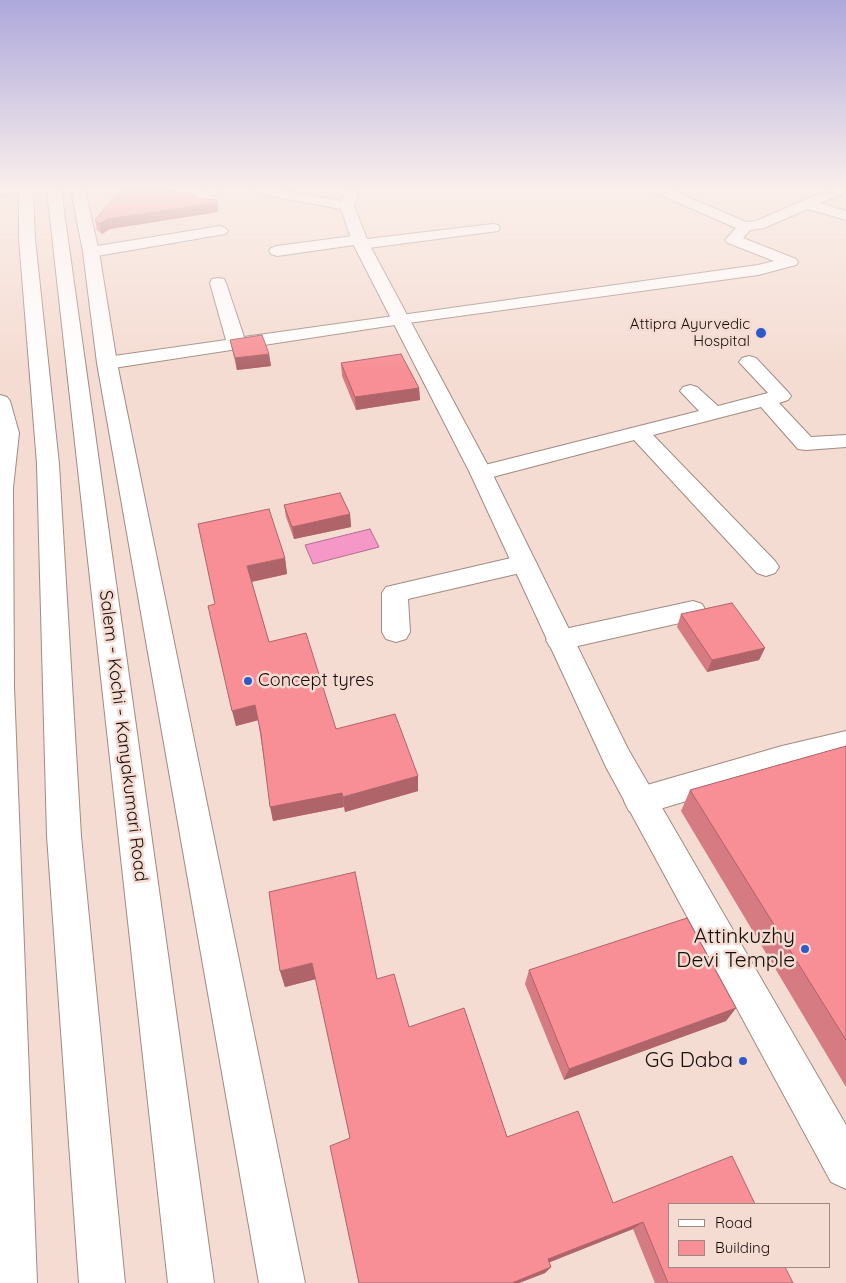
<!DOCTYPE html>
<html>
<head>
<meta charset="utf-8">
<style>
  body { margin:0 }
  #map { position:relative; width:846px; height:1283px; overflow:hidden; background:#f5dcd2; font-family:Quicksand,sans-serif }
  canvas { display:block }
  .legend { position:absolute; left:668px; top:1203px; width:162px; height:65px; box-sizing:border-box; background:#f5dcd2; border:1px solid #9b8982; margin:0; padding:6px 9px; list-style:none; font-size:15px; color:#150d0a }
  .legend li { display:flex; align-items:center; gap:10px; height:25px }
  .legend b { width:25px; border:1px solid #9b8982 }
</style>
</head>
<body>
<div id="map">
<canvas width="846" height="1283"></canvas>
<ul class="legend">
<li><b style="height:6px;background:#fff"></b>Road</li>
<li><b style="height:14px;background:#f88f96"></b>Building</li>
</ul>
</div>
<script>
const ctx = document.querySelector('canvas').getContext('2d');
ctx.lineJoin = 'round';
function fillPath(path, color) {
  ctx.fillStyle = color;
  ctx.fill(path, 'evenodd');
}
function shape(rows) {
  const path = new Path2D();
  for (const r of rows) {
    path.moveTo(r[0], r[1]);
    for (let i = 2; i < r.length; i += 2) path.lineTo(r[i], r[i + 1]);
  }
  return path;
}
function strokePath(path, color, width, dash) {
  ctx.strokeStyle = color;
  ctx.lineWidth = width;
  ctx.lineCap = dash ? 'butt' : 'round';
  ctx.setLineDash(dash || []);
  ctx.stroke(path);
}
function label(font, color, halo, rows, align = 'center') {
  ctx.font = font + ' Quicksand,sans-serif';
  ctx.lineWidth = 5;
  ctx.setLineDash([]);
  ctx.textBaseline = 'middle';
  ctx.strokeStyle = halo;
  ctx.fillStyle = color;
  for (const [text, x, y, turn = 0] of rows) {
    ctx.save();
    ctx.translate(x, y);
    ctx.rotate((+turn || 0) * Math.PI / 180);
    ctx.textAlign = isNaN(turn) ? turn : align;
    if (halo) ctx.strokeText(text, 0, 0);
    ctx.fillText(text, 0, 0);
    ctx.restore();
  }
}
const water = shape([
  [370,529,379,547,313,564,305,545,370,529]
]);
fillPath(water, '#f597c7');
strokePath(water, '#b26e8e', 1);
const minor = shape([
  [0,190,13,190,11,193,0,196,0,190],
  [203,190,221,190,211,197,209,206,204,207,199,206,197,203,197,195,203,190],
  [654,190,672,190,746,222,756,221,828,190,846,190,845,193,820,203,846,211,846,220,808,209,764,228,750,230,743,238,796,259,798,262,796,265,758,275,401,324,107,369,100,367,97,363,100,359,107,357,226,340,210,283,212,279,218,278,224,279,226,283,244,337,758,265,774,261,728,243,725,240,736,228,656,193,654,190],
  [493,224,498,225,500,228,498,231,361,249,354,245,277,256,271,254,269,251,271,248,277,246,360,235,367,239,493,224],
  [220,226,225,228,228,231,225,234,91,257,85,255,83,252,85,249,91,247,220,226],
  [749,356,756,358,788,392,791,396,788,400,779,403,811,437,846,435,846,447,806,450,798,449,761,407,653,435,775,561,779,567,775,573,766,576,757,573,634,440,481,480,473,478,470,473,473,468,699,411,680,391,683,387,690,385,697,387,718,406,768,393,739,362,742,358,749,356],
  [524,555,533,558,537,564,533,570,408,599,410,632,406,639,396,642,386,639,382,632,382,593,386,587,524,555],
  [693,601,702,604,706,611,702,618,560,650,550,647,546,640,550,633,560,630,693,601],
  [846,731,846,757,782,772,640,815,629,811,624,801,629,791,640,787,782,746,846,731]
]);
const tertiary = shape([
  [71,190,85,190,99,252,117,363,305,1283,259,1283,97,363,83,252,71,190],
  [0,395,7,397,10,401,19,433,13,488,14,686,37,1283,0,1283,0,395]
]);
const secondary = shape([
  [253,190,282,190,342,201,345,190,359,190,354,206,369,244,492,473,628,749,846,1125,846,1189,831,1182,606,767,470,473,353,244,341,209,260,194,253,190]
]);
const trunk = shape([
  [19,190,33,190,35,239,59,464,81,836,125,1283,79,1283,47,836,37,464,19,239,19,190],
  [47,190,61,190,214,1283,168,1283,47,190]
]);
strokePath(minor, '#a18b82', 2);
strokePath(tertiary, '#a18b82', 2);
strokePath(secondary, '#a18b82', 2);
strokePath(trunk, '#a18b82', 2);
fillPath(minor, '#fff');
fillPath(tertiary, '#fff');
fillPath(secondary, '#fff');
fillPath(trunk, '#fff');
fillPath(shape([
  [197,198,217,200,218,212,110,229,102,234,97,230,95,220],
  [230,340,269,354,271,366,237,370],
  [341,363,419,388,420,400,356,410,342,376],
  [284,505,350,514,351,527,294,539,286,517],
  [285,558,287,574,252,582,269,642,336,729,418,776,418,791,345,812,344,807,273,821,258,720,236,726,215,604],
  [681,614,765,648,759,660,707,672,677,627],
  [846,746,846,1087,681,811,690,790],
  [529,970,736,1008,726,1021,564,1080,525,984],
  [280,971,377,979,409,1027,507,1137,613,1203,793,1283,655,1283,633,1229,549,1262,551,1267,545,1273,519,1283,359,1283,350,1138,316,979,285,987]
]), '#d57b81');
fillPath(shape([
  [217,200,218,212,110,229,102,234,99,224,107,219],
  [269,354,271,366,237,370,235,358],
  [419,388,420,400,356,410,355,397],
  [350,514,351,527,294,539,292,527],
  [285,558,287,574,250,582,247,566],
  [765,648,759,660,707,672,712,660],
  [255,705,259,720,236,726,232,711],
  [418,776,418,791,345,812,343,797],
  [342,793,344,807,273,821,270,807],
  [312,963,316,979,285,987,280,971],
  [736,1008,726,1021,564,1080,569,1069],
  [643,1222,633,1229,543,1265,548,1259],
  [551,1267,545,1273,519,1283,512,1283]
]), '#ae6469');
const building = shape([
  [120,190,168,190,194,195,197,198,217,200,217,203,107,219,99,224,95,220,120,190],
  [262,335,269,354,235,358,230,340,262,335],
  [401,354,419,388,355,397,341,363,401,354],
  [340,493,350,514,292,527,284,505,340,493],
  [269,509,285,558,247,566,269,642,306,633,336,729,395,714,418,776,343,797,342,793,270,807,261,734,255,705,232,711,208,606,215,604,198,524,269,509],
  [732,603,765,648,712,660,681,614,732,603],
  [846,746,846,1040,690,790,846,746],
  [355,872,377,979,394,974,409,1027,464,1008,507,1137,578,1111,613,1203,732,1156,755,1204,670,1204,670,1267,785,1267,793,1283,668,1283,643,1222,548,1259,551,1267,512,1283,359,1283,330,1146,350,1138,312,963,280,971,269,892,355,872],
  [687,918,736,1008,569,1069,529,970,687,918]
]);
fillPath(building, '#f88f96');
strokePath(building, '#ae6469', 1);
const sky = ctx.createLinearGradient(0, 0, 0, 370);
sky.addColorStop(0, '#ada8db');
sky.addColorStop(0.51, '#faefeb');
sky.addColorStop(1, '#faefeb00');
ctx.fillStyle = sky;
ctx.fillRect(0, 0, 846, 370);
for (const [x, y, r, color] of [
  [761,333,6,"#2f59c9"],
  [248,681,5,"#2f59c9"],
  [805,949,5,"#2f59c9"],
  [743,1061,5,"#2f59c9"]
]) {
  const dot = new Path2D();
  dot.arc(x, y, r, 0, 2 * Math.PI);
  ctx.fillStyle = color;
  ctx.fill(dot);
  strokePath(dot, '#f5dcd2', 2);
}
label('15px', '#150d0a', '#f5dcd2', [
  ["Attipra Ayurvedic",750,324],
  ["Hospital",750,341]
], 'right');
label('18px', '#150d0a', '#f5dcd2', [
  ["Concept tyres",258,681]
], 'left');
label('18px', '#150d0a', '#f5dcd2', [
  ["Salem - Kochi - Kanyakumari Road",123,736,83]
]);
label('21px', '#150d0a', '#f5dcd2', [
  ["Attinkuzhy",795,937],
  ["Devi Temple",795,961],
  ["GG Daba",733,1061]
], 'right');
</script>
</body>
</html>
